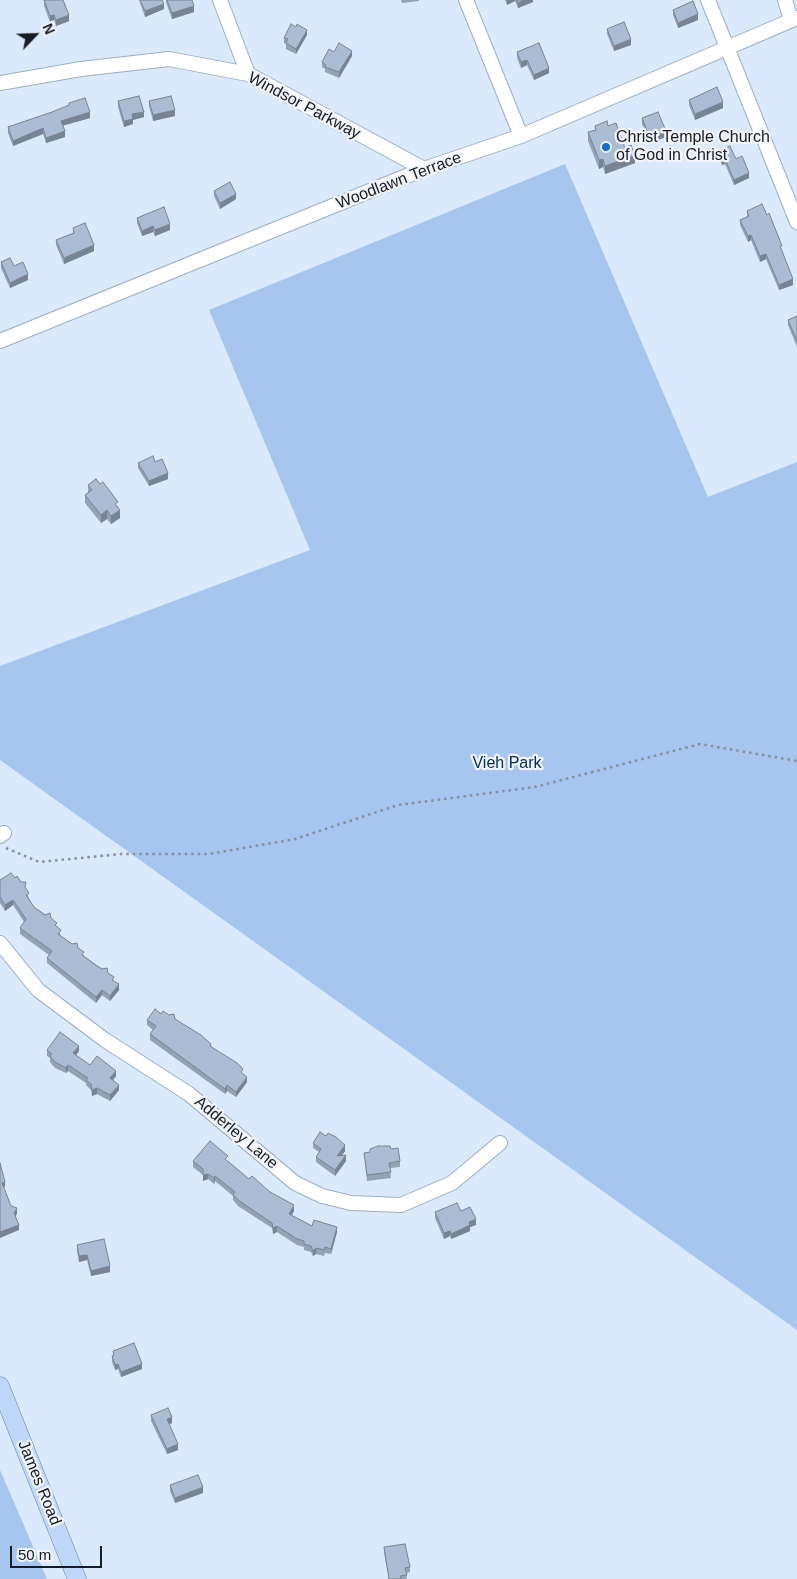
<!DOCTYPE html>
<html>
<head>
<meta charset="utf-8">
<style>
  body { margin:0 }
  #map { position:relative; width:797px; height:1579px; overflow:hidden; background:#dae9fc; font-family:Helvetica,sans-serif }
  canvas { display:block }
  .north { position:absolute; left:10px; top:10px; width:50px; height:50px; -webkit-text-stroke:4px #f1f5fa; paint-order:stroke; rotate:66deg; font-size:14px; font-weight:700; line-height:20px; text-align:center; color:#161d25 }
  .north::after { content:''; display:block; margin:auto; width:18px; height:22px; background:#161d25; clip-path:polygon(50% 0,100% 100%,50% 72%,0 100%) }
  .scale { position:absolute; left:10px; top:1546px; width:92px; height:22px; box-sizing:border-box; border:2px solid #161d25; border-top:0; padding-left:6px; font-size:15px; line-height:18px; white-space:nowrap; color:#161d25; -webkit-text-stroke:4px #f1f5fa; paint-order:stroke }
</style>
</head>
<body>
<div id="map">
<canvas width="797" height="1579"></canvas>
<div class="north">N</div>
<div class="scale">50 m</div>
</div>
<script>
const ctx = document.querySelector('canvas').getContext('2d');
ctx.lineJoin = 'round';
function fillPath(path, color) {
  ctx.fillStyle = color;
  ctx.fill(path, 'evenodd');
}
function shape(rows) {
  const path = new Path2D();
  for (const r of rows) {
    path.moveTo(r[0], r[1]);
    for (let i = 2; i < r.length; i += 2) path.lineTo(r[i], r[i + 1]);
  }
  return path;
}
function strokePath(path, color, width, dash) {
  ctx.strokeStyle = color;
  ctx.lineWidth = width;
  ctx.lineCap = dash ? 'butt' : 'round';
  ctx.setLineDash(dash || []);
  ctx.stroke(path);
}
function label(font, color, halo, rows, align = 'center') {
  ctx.font = font + ' Helvetica,sans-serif';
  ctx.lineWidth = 4.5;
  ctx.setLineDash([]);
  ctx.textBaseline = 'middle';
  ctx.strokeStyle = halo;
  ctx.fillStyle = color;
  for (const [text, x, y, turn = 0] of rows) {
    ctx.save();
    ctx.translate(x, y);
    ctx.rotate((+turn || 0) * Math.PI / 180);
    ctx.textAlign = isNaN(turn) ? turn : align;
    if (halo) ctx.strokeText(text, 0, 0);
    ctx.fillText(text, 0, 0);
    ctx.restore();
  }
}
fillPath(shape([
  [565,164,708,497,797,462,797,1330,0,760,0,666,310,550,209,310],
  [0,1470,47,1579,0,1579]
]), '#a6c5ef');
const minor = shape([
  [220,0,248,74],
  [466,0,521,136],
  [708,0,797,222],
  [785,0,791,20],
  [0,83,81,69,169,59,248,74,424,169],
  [0,341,424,169,521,136,797,18],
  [0,836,4,833],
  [0,943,38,990,105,1040,189,1094,295,1183,322,1196,351,1203,401,1205,452,1183,500,1143]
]);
const major = shape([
  [0,1386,77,1579]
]);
strokePath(minor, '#9daec5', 16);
strokePath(major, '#6885ab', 19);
strokePath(shape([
  [6,848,39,862,121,854,209,854,295,839,398,805,535,787,700,744,797,761]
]), '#84909e', 2.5, [2.5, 4]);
strokePath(minor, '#fff', 14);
strokePath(major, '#bfd7f8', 18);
fillPath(shape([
  [44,0,69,21,56,26,54,20,50,22,44,6],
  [139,0,162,0,164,9,145,17],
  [166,0,192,0,194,12,172,19,166,2],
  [401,0,419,0,419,1,402,3],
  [505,0,533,0,533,2,518,8,515,1,507,5],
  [673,10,698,20,678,28,673,15],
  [607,29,631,45,614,51,607,34],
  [307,35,296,54,286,49,286,44,284,43,284,38],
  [334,52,352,56,339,78,325,72,325,69,322,67,322,62],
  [517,52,549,73,534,80,527,65,521,68,517,58],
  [689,100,723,108,695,120,689,105],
  [118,101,144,117,133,120,133,124,124,127,118,107],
  [149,101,175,116,153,121,149,106],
  [69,103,90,118,62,126,65,137,46,143,43,134,13,146,8,133,8,127,52,112,69,106],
  [642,118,666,137,650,143,642,124],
  [595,126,608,126,625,148,635,163,605,174,603,167,599,169,588,141,588,132,595,130],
  [718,151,736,159,749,178,734,185,725,164,722,165,718,157],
  [214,191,236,199,220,209,214,196],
  [747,211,782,251,793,285,779,290,766,259,760,262,751,240,748,242,740,225,740,220,747,217],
  [137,218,170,230,155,236,153,232,142,236,137,223],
  [73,228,94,251,64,264,56,245,56,240,73,233],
  [1,262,28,280,10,288,1,268],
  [797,316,797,347,788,325,788,320],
  [155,462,168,479,149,486,138,468,138,463],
  [100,484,118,507,120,518,111,524,107,519,101,523,85,503,85,495,88,493,88,485],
  [15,878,26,889,29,899,34,907,51,918,57,927,61,936,78,948,84,956,108,973,114,981,119,990,110,1001,102,995,96,1003,47,963,47,958,49,955,20,934,20,928,24,922,13,905,5,911,0,903,0,880],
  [161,1014,175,1019,211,1046,243,1074,247,1082,236,1097,227,1091,225,1094,150,1040,150,1034,153,1030,147,1025,147,1020],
  [47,1050,79,1051,76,1055,90,1065,116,1076,113,1080,119,1090,110,1101,97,1094,92,1096,91,1090,86,1085,86,1083,68,1071,66,1073,55,1068,50,1062,50,1058,47,1056],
  [313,1143,345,1151,341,1156,346,1161,335,1176,316,1162,316,1157,319,1152,313,1148],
  [370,1149,391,1149,400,1161,400,1167,390,1168,391,1178,367,1181,364,1153,370,1152],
  [193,1161,228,1161,249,1179,270,1192,294,1211,292,1215,312,1226,337,1232,331,1254,325,1253,324,1256,316,1254,313,1256,311,1252,304,1250,304,1247,297,1245,277,1232,273,1234,272,1228,238,1206,233,1200,233,1196,215,1181,214,1184,208,1179,203,1181,203,1175,193,1167],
  [461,1211,476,1225,470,1227,470,1231,451,1239,450,1236,444,1239,435,1218,435,1212],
  [77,1245,110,1272,91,1276,87,1260,79,1262,77,1251],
  [113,1351,142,1369,121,1377,118,1369,115,1370,112,1362,112,1356,113,1356],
  [151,1415,172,1423,169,1424,178,1450,167,1454,151,1421],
  [170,1485,203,1493,175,1503,170,1491],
  [384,1547,410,1567,410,1572,406,1573,407,1579,389,1579,384,1553]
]), '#93a3b6');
fillPath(shape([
  [507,0,515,0,515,1,507,5],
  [524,0,533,0,533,2,518,8,518,3],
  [164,4,164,9,145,17,145,11],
  [194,6,194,12,172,19,172,13],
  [698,14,698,20,678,28,678,23],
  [54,15,54,20,50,22,50,16],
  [69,15,69,21,56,26,56,20],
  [307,30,307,35,296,54,296,49],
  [631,39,631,45,614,51,614,46],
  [352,51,352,56,339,78,339,72],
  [527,60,527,65,521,68,521,62],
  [549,68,549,73,534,80,534,75],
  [723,102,723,108,695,120,695,114],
  [175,110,175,116,153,121,153,115],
  [90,112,90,118,61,126,61,121],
  [144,112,144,117,133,120,133,124,124,127,124,121,132,114],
  [43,128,43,134,13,146,13,141],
  [65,131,65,137,46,143,46,138],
  [666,131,666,137,650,143,650,138],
  [635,155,635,163,605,174,605,166],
  [603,159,603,167,599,169,599,160],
  [725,159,725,164,722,165,722,160],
  [749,173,749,178,734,185,734,180],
  [236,194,236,199,220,209,220,203],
  [170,224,170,230,155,236,155,230],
  [153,226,153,232,142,236,142,231],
  [751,235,751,240,748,242,748,236],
  [94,245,94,251,64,264,64,258],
  [766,254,766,259,760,262,760,256],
  [28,274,28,280,10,288,10,283],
  [793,279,793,285,779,290,779,285],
  [168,473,168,479,149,486,149,481],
  [107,510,107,519,101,523,101,515],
  [120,510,120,518,111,524,111,516],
  [13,900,13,905,5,911,5,905],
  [119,984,119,990,110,1001,110,996],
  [102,990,102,995,96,1003,96,997],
  [79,1046,79,1051,73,1059,73,1053],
  [68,1065,68,1071,66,1073,66,1068],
  [116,1071,116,1076,110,1084,110,1078],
  [247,1077,247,1082,236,1097,236,1092],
  [119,1085,119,1090,110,1101,110,1095],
  [227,1085,227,1091,225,1094,225,1089],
  [97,1088,97,1094,92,1096,92,1090],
  [345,1145,345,1151,337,1162,337,1156],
  [346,1155,346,1161,335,1176,335,1170],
  [208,1174,208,1179,203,1181,203,1175],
  [215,1176,215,1181,214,1184,214,1178],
  [5,1182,5,1187,2,1188,2,1183],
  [294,1205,294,1211,289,1219,289,1214],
  [17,1208,17,1214,14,1218,14,1213],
  [476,1219,476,1225,470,1227,470,1231,451,1239,451,1234,469,1222],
  [19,1225,19,1230,0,1238,0,1232],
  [277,1226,277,1232,273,1234,273,1228],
  [337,1227,337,1232,331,1254,331,1249],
  [450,1231,450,1236,444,1239,444,1233],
  [316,1248,316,1254,313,1256,313,1251],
  [87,1255,87,1260,79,1262,79,1256],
  [110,1266,110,1272,91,1276,91,1271],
  [118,1364,118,1369,115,1370,115,1365],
  [142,1364,142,1369,121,1377,121,1372],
  [172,1417,172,1423,167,1425,167,1419],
  [178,1444,178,1450,167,1454,167,1449],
  [203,1487,203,1493,175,1503,175,1498]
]), '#788494');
const building = shape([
  [44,0,63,0,69,15,56,20,54,15,50,16,44,0],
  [140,0,162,0,164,4,145,11,140,0],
  [167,0,192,0,194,6,172,13,167,0],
  [517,0,524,0,518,3,517,0],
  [693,1,698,14,678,23,673,10,693,1],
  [624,22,631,39,614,46,607,29,624,22],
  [291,24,296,27,297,24,307,30,296,49,286,43,288,39,284,38,291,24],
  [339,43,352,51,339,72,325,67,326,65,322,62,329,49,334,52,339,43],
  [539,43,549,68,534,75,527,60,521,62,517,52,539,43],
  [717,87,723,102,695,114,689,100,717,87],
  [139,96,144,112,132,114,133,119,124,121,118,101,139,96],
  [171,96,175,110,153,115,149,101,171,96],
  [85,98,90,112,61,121,65,131,46,138,43,128,13,141,8,127,52,112,69,105,69,103,85,98],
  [658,112,666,131,650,138,642,118,658,112],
  [607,121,608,126,616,123,625,148,631,145,635,155,605,166,603,159,599,160,588,132,596,130,595,126,607,121],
  [730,146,736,159,742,156,749,173,734,180,725,159,722,160,718,151,730,146],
  [230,182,236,194,220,203,214,191,230,182],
  [762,204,767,215,769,213,782,246,780,246,793,279,779,285,766,254,760,256,751,235,748,236,740,220,749,216,747,211,762,204],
  [164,207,170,224,155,230,153,226,142,231,137,218,164,207],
  [85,223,94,245,64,258,56,240,74,233,73,228,85,223],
  [10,258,14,266,23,262,28,274,10,283,1,262,10,258],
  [797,316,797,341,788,320,797,316],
  [153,456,155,462,162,459,168,473,149,481,138,463,153,456],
  [96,479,100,484,103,482,118,502,115,504,120,510,111,516,107,510,101,515,85,495,92,490,88,485,96,479],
  [11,873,15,878,17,876,21,882,26,882,25,887,29,893,26,895,34,907,45,915,50,913,51,918,57,923,55,925,61,930,58,934,72,944,77,943,78,948,84,952,82,955,97,966,102,969,107,968,108,973,114,977,112,980,119,984,110,996,102,990,96,997,47,958,52,951,20,928,26,919,13,900,5,905,0,897,0,880,11,873],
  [155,1009,161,1014,163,1011,169,1015,174,1014,175,1019,201,1035,211,1044,210,1046,237,1063,243,1069,241,1072,247,1077,236,1092,227,1085,225,1089,150,1034,156,1026,147,1020,155,1009],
  [60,1032,79,1046,73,1053,90,1065,97,1056,116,1071,110,1078,119,1085,110,1095,97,1088,92,1090,91,1084,86,1080,88,1078,68,1065,66,1068,55,1062,50,1056,52,1054,47,1050,60,1032],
  [320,1132,326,1136,328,1133,336,1137,345,1145,337,1156,346,1155,335,1170,316,1157,321,1149,313,1143,320,1132],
  [210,1141,228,1156,225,1159,249,1179,252,1176,270,1192,294,1205,289,1214,312,1226,314,1220,337,1227,331,1249,325,1247,324,1250,316,1248,313,1251,311,1246,304,1244,304,1241,297,1239,277,1226,273,1228,272,1223,238,1200,233,1194,235,1192,215,1176,214,1178,208,1174,203,1175,203,1169,193,1161,210,1141],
  [378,1146,390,1146,391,1149,398,1148,400,1161,389,1163,391,1172,367,1175,364,1153,370,1152,370,1149,378,1146],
  [0,1163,5,1182,2,1183,11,1206,17,1208,14,1213,19,1225,0,1232,0,1163],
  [457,1203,461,1211,470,1207,476,1219,469,1222,470,1225,451,1234,450,1231,444,1233,435,1212,457,1203],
  [104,1239,110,1266,91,1271,87,1255,79,1256,77,1245,104,1239],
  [134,1343,142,1364,121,1372,118,1364,115,1365,112,1356,114,1355,113,1351,134,1343],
  [168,1408,172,1417,167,1419,178,1444,167,1449,151,1415,168,1408],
  [198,1475,203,1487,175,1498,170,1485,198,1475],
  [405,1544,410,1567,405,1568,407,1575,400,1576,401,1579,389,1579,384,1547,405,1544]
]);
fillPath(building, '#abbdd4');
strokePath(building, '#788494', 1);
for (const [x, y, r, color] of [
  [606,147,5,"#0c6ed7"]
]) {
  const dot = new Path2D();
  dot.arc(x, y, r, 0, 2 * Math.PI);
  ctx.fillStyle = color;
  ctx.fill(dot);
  strokePath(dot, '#f1f5fa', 2);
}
label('16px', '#161d25', '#f1f5fa', [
  ["Windsor Parkway",304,106,28],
  ["Woodlawn Terrace",399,181,-21],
  ["Adderley Lane",236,1133,40],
  ["James Road",39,1483,68]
]);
label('16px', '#161d25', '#f1f5fa', [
  ["Christ Temple Church",616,138],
  ["of God in Christ",616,156]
], 'left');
label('16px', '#013064', '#f1f5fa', [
  ["Vieh Park",507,764]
]);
</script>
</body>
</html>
